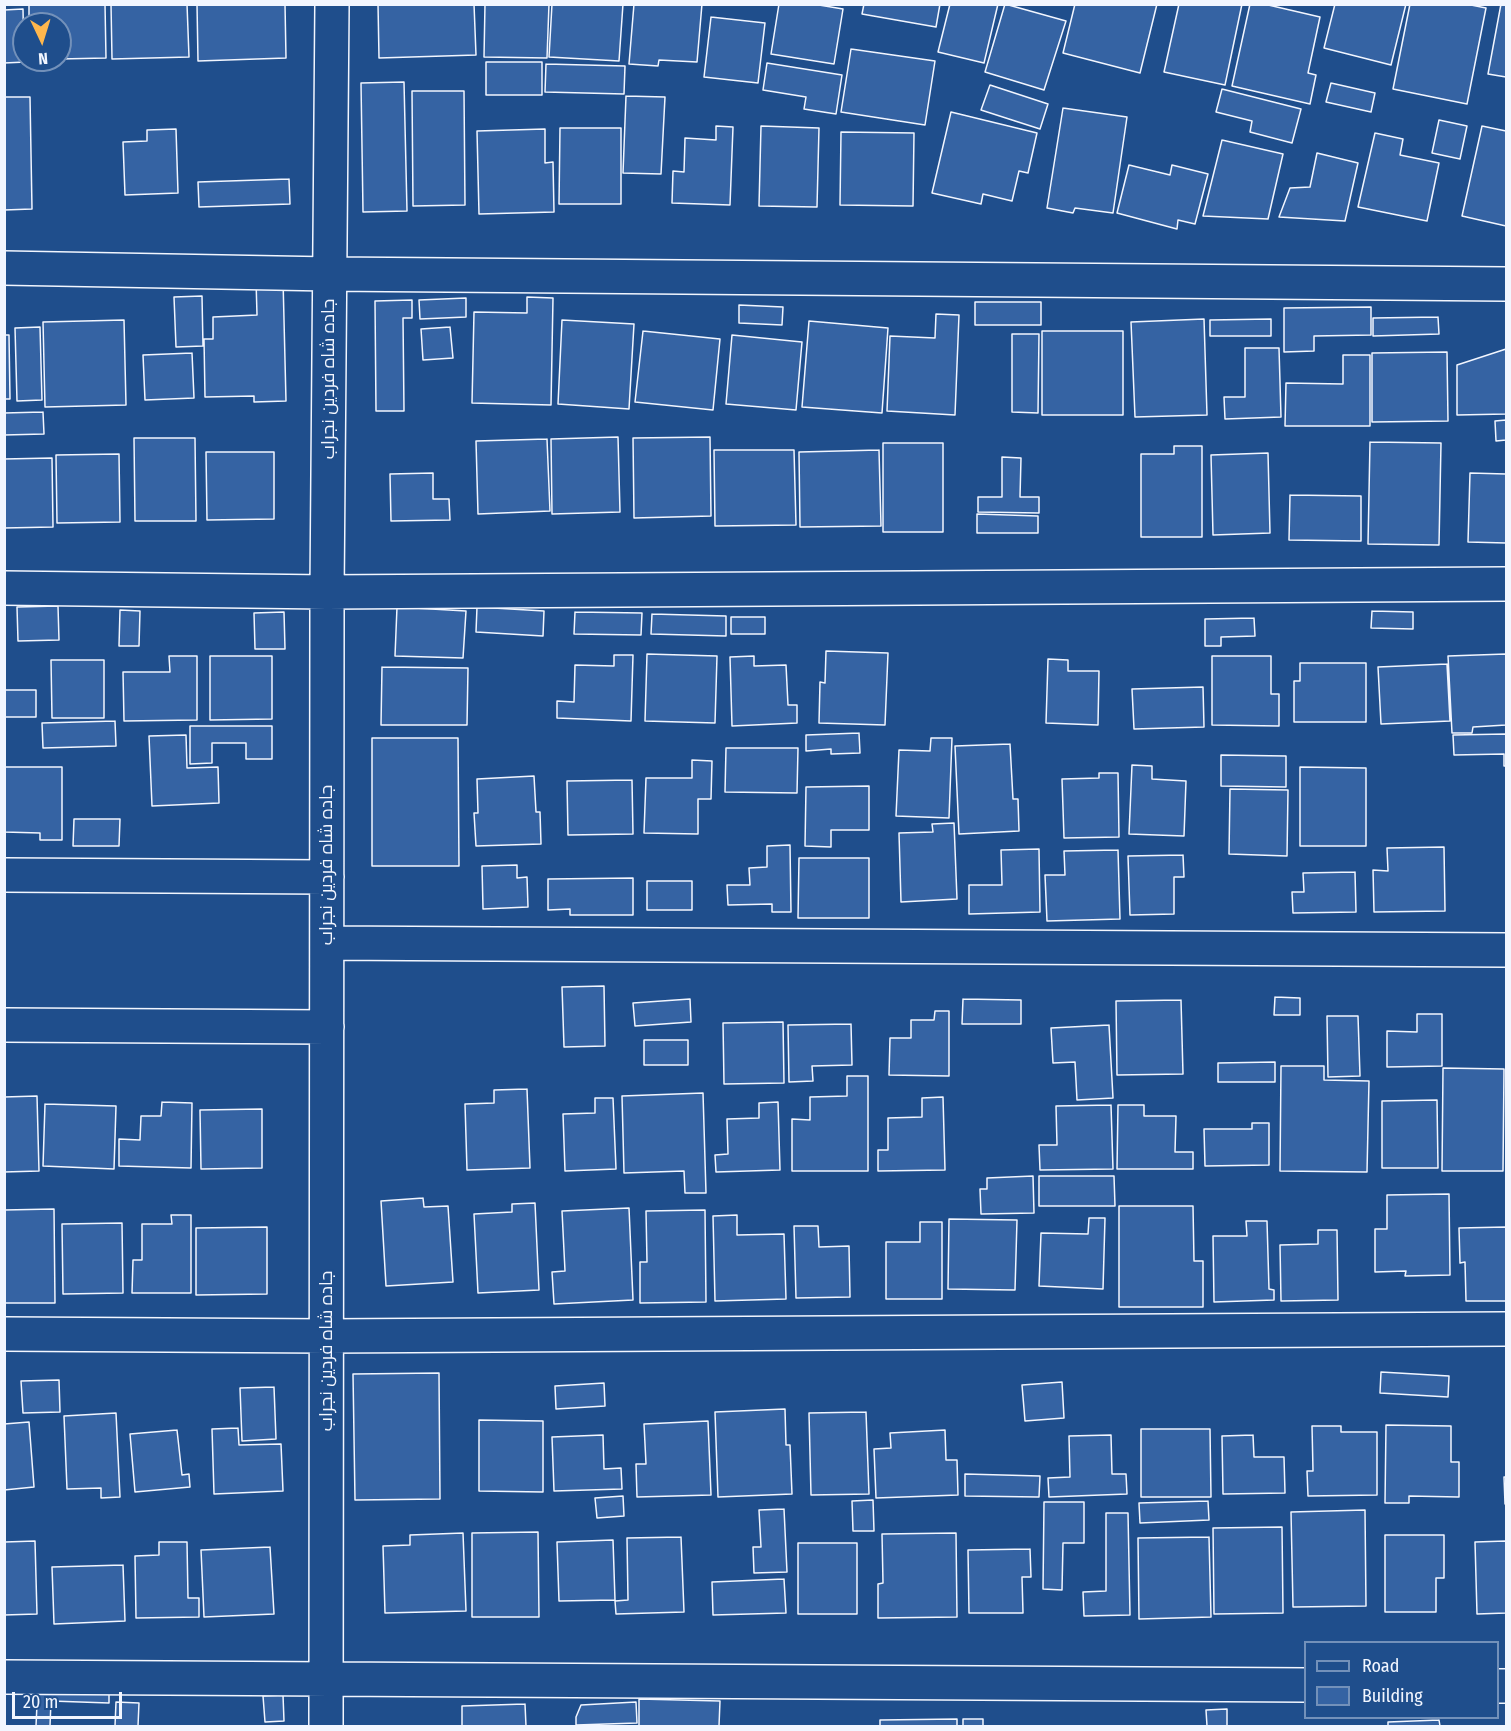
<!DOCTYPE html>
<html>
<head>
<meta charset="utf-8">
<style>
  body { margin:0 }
  #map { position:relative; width:1511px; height:1731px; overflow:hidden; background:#1f4e8c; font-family:"Fira Sans Condensed",sans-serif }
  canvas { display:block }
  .frame { position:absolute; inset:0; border:6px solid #f2f6ff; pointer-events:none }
  .legend { position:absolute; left:1304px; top:1641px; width:195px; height:78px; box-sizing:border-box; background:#1f4e8c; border:2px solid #7391ba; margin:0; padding:8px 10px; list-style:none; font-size:18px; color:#f2f6ff }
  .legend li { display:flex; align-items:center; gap:12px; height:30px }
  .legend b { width:30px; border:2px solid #7391ba }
  .north { position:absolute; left:12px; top:12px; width:60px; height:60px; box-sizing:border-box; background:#1f4e8c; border:2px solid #7391ba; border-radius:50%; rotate:176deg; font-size:16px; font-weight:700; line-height:24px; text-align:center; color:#f2f6ff }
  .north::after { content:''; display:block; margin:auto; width:21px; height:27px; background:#ffb74d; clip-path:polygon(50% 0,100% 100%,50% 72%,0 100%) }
  .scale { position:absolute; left:12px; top:1692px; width:110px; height:27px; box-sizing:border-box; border:3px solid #f2f6ff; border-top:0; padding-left:8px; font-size:18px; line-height:21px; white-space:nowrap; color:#f2f6ff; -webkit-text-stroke:4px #1f4e8c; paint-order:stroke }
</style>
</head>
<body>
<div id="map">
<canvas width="1511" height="1731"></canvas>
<div class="frame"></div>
<ul class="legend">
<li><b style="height:8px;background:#1f4e8c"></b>Road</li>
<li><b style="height:16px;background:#3563a3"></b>Building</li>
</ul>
<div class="north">N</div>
<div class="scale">20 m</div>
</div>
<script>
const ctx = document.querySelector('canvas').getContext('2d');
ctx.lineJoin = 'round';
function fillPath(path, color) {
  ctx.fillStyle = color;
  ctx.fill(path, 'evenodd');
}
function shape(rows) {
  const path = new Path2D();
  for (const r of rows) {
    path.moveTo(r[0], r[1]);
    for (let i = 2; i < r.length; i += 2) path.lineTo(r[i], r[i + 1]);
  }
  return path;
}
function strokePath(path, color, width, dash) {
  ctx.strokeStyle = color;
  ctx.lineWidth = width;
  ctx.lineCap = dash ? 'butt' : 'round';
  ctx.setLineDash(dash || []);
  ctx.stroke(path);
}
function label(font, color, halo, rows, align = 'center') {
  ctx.font = font + ' "Fira Sans Condensed",Cairo,sans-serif';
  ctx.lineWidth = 4.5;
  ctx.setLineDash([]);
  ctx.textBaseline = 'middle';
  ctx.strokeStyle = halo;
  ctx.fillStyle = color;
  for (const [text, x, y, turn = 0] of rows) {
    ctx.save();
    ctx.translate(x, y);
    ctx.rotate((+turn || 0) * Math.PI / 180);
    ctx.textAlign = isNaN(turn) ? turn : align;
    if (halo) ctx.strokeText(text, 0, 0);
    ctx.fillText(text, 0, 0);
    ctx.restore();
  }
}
const building = shape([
  [29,4,105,4,106,58,60,59,60,24,29,24,29,4],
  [111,4,187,4,189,57,112,59,111,4],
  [197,4,285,4,286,58,198,61,197,4],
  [378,4,474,4,476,55,379,58,378,4],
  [485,4,549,4,547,58,484,57,485,4],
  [552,4,623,4,619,61,549,57,552,4],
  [634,4,702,4,697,62,659,60,658,66,629,64,634,4],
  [779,4,813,4,843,9,834,64,771,54,779,4],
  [864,4,940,4,936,27,862,14,864,4],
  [950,4,998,4,984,63,938,52,950,4],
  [1005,4,1066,21,1044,90,985,72,1005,4],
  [1075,4,1157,4,1140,73,1063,53,1075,4],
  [1179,4,1242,4,1225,85,1164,72,1179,4],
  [1250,4,1264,4,1320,17,1308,73,1316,75,1310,104,1232,86,1250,4],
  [1335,4,1406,4,1391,65,1324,48,1335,4],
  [1410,4,1466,4,1486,8,1467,104,1393,89,1410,4],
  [1501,4,1506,4,1506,77,1488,74,1501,4],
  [23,9,24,60,26,62,4,63,4,10,23,9],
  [711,17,765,23,758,83,704,77,711,17],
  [851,49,935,61,925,125,841,112,851,49],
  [486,62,542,62,542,95,486,95,486,62],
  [767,63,842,75,836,114,804,109,806,97,763,90,767,63],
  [546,64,625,66,624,94,545,92,546,64],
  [404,82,407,211,363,212,361,83,404,82],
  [1331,83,1375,93,1371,112,1326,102,1331,83],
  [990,85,1048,104,1040,129,981,110,990,85],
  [1222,89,1301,109,1292,143,1250,132,1252,121,1216,112,1222,89],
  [412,91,464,91,465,205,413,206,412,91],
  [626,96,665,97,661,174,623,173,626,96],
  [4,97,30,97,32,209,4,210,4,97],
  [1063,108,1127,117,1113,213,1075,208,1073,213,1047,208,1063,108],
  [951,112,1037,133,1028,173,1019,171,1012,201,983,194,981,204,932,193,951,112],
  [1439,120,1467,126,1460,159,1432,153,1439,120],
  [716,126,733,127,730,205,672,203,673,171,684,172,685,138,716,140,716,126],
  [761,126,819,128,817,207,759,206,761,126],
  [1482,126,1506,131,1506,226,1462,216,1482,126],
  [560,128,621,128,621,204,559,204,560,128],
  [176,129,178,193,125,195,123,142,147,141,147,130,176,129],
  [545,129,545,163,553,162,554,212,479,214,477,131,545,129],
  [841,132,914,133,913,206,840,205,841,132],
  [1375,133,1403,139,1400,155,1439,163,1427,221,1358,207,1375,133],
  [1222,140,1283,154,1268,219,1203,216,1222,140],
  [1317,153,1358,163,1345,221,1279,217,1290,188,1310,187,1317,153],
  [1129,165,1170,175,1172,165,1208,174,1195,224,1178,220,1177,229,1117,213,1129,165],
  [289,179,290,204,199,207,198,182,289,179],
  [283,279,286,401,254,402,254,396,205,397,204,339,213,339,213,317,257,315,256,280,283,279],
  [202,296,203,346,176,347,174,297,202,296],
  [527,297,553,298,551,405,472,403,474,312,527,313,527,297],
  [466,298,466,317,420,319,419,300,466,298],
  [412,300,412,318,403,318,404,411,376,411,375,301,412,300],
  [975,302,1041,302,1041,325,975,325,975,302],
  [739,305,783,307,782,325,739,323,739,305],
  [1371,307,1371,335,1314,336,1314,351,1284,352,1284,308,1371,307],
  [936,314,959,315,955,415,887,411,890,336,935,338,936,314],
  [1438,317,1439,334,1373,336,1373,318,1438,317],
  [1204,319,1207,415,1135,417,1131,322,1204,319],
  [1271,319,1271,336,1210,336,1210,320,1271,319],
  [124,320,126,405,45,407,43,322,124,320],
  [562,320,634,324,629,409,558,404,562,320],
  [809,321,888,328,882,413,802,407,809,321],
  [40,327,42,400,17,401,15,328,40,327],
  [450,327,453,358,423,360,421,329,450,327],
  [643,331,720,339,713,410,635,402,643,331],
  [1042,331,1123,331,1123,415,1042,415,1042,331],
  [1012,334,1039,334,1038,413,1012,412,1012,334],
  [4,335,9,335,10,399,4,399,4,335],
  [732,335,802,342,796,410,726,404,732,335],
  [1245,348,1279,348,1281,417,1225,419,1224,397,1245,397,1245,348],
  [1506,349,1506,414,1457,415,1457,365,1506,349],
  [1447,352,1448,421,1372,422,1372,353,1447,352],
  [192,353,194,398,145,400,143,355,192,353],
  [1343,355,1370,355,1370,426,1285,426,1286,383,1343,384,1343,355],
  [43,412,44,434,4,435,4,413,43,412],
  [1506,420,1506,440,1496,441,1495,421,1506,420],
  [618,437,620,512,552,514,551,439,618,437],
  [710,437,711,516,634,518,633,438,710,437],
  [134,438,195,438,196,521,135,521,134,438],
  [547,439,550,511,478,514,476,441,547,439],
  [1370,442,1441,443,1439,545,1368,544,1370,442],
  [883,443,943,443,943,532,883,532,883,443],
  [1174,446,1202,446,1202,537,1141,537,1141,454,1174,454,1174,446],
  [714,450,794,450,796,525,715,526,714,450],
  [879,450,881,526,800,527,799,452,879,450],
  [206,452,274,452,274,519,207,520,206,452],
  [1268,453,1270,533,1213,535,1211,455,1268,453],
  [119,454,120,522,57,523,56,455,119,454],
  [1002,457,1021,458,1020,497,1039,497,1039,513,978,512,978,497,1002,497,1002,457],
  [52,458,53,527,4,528,4,459,52,458],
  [433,473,433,499,449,499,450,520,391,521,390,474,433,473],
  [1470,473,1506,474,1506,543,1468,542,1470,473],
  [1290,495,1361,496,1361,541,1289,540,1290,495],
  [977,514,1038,516,1038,533,977,533,977,514],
  [58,606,59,640,18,641,17,607,58,606],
  [397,607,466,611,463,658,395,656,397,607],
  [477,607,544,611,543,636,476,632,477,607],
  [120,610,140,611,139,646,119,646,120,610],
  [1372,611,1413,612,1413,629,1371,628,1372,611],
  [284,612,285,649,255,649,254,613,284,612],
  [575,612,642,613,641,635,574,634,575,612],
  [652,614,726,616,726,636,651,634,652,614],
  [731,617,765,617,765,634,731,634,731,617],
  [1254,618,1255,636,1221,637,1221,646,1205,646,1205,619,1254,618],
  [826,651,888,653,885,725,819,723,820,682,825,683,826,651],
  [647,654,717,656,715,723,645,721,647,654],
  [1506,654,1506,725,1473,727,1472,733,1452,733,1448,656,1506,654],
  [614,655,633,655,631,721,557,718,557,701,574,702,575,665,614,666,614,655],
  [169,656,197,656,197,720,124,721,123,672,170,672,169,656],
  [210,656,272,656,272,719,210,720,210,656],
  [754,656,754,666,786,665,788,705,797,705,797,723,732,726,730,657,754,656],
  [1212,656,1271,656,1271,694,1279,694,1279,726,1212,725,1212,656],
  [1048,659,1068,660,1068,671,1099,671,1098,725,1046,723,1048,659],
  [51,660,104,660,104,718,52,718,51,660],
  [1300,663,1366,663,1366,722,1294,722,1294,681,1300,681,1300,663],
  [1447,664,1450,721,1381,724,1378,667,1447,664],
  [382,667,468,668,467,725,381,725,382,667],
  [1203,687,1204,727,1134,729,1132,689,1203,687],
  [4,690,36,690,36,717,4,717,4,690],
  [115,721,116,746,43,748,42,723,115,721],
  [190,726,272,726,272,759,246,759,246,743,212,743,212,763,190,764,190,726],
  [859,733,860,753,831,754,831,749,806,751,806,735,859,733],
  [1506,734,1506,766,1504,766,1504,754,1454,755,1453,735,1506,734],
  [186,735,187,768,218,767,219,803,152,806,149,736,186,735],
  [372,738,458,738,459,866,372,866,372,738],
  [931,738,952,738,949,818,896,816,899,750,930,751,931,738],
  [1010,744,1013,799,1018,799,1019,831,959,834,955,746,1010,744],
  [726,748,798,748,797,793,725,792,726,748],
  [1221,755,1286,756,1286,787,1221,786,1221,755],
  [692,760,712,761,711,799,698,799,698,834,644,833,646,778,692,778,692,760],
  [1132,765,1152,766,1152,779,1186,781,1184,836,1129,834,1132,765],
  [4,767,62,767,62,840,40,840,40,833,4,832,4,767],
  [1300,767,1366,768,1366,846,1300,846,1300,767],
  [1099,773,1118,773,1119,837,1064,838,1062,779,1099,778,1099,773],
  [534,776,536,812,540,812,541,844,476,846,474,813,478,813,477,779,534,776],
  [632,780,633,834,568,835,567,781,632,780],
  [869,786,869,830,831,830,831,847,805,846,806,787,869,786],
  [1230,789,1288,790,1287,856,1229,854,1230,789],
  [74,819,120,819,119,846,73,846,74,819],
  [954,823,957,899,901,902,899,833,933,832,932,824,954,823],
  [790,845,791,912,772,912,772,904,728,905,727,885,750,885,749,868,767,867,767,846,790,845],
  [1444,847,1445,911,1374,912,1373,870,1388,871,1387,848,1444,847],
  [1039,849,1040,912,969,914,969,885,1002,885,1001,850,1039,849],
  [1118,850,1120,919,1047,921,1045,875,1065,875,1064,851,1118,850],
  [1183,855,1184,877,1174,877,1174,914,1130,915,1128,856,1183,855],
  [799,858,869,858,869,918,798,918,799,858],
  [517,865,517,878,527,877,528,907,483,909,482,866,517,865],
  [1355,872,1356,912,1293,913,1292,892,1304,892,1303,873,1355,872],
  [633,878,633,915,570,915,570,909,548,910,548,879,633,878],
  [647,881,692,881,692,910,647,910,647,881],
  [604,986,605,1046,564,1047,562,987,604,986],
  [1275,997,1300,998,1300,1015,1274,1015,1275,997],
  [690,999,691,1022,635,1026,633,1003,690,999],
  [963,999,1021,1000,1021,1024,962,1024,963,999],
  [1181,1000,1183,1074,1117,1075,1116,1001,1181,1000],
  [935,1011,949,1011,949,1076,889,1075,890,1038,911,1038,911,1020,934,1020,935,1011],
  [1417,1014,1442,1014,1442,1066,1387,1067,1387,1031,1417,1032,1417,1014],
  [1327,1016,1358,1016,1360,1076,1328,1077,1327,1016],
  [783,1022,784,1083,724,1084,723,1023,783,1022],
  [851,1024,852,1065,812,1066,813,1081,789,1082,788,1025,851,1024],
  [1109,1025,1113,1098,1077,1100,1075,1062,1053,1063,1051,1028,1109,1025],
  [644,1040,688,1040,688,1065,644,1065,644,1040],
  [1275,1062,1275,1082,1218,1082,1218,1063,1275,1062],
  [1281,1066,1324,1066,1324,1080,1369,1081,1367,1172,1280,1171,1281,1066],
  [1443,1068,1504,1069,1503,1171,1442,1171,1443,1068],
  [847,1076,868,1076,868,1171,792,1171,792,1119,810,1120,810,1097,847,1096,847,1076],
  [527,1089,530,1168,467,1170,465,1104,494,1103,494,1090,527,1089],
  [703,1093,706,1193,685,1193,684,1171,624,1173,622,1096,703,1093],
  [37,1096,39,1171,4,1172,4,1097,37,1096],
  [943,1097,945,1170,878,1171,878,1150,888,1150,888,1118,922,1117,922,1098,943,1097],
  [595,1098,613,1098,616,1169,565,1171,563,1114,595,1113,595,1098],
  [1437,1100,1438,1168,1382,1168,1382,1101,1437,1100],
  [162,1102,192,1103,191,1168,119,1166,119,1139,140,1140,141,1116,161,1116,162,1102],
  [778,1102,780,1170,716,1172,715,1155,728,1154,727,1119,759,1118,759,1103,778,1102],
  [45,1104,116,1106,114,1169,43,1166,45,1104],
  [1111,1105,1113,1169,1040,1170,1039,1145,1057,1145,1056,1106,1111,1105],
  [1118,1105,1144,1105,1144,1116,1176,1116,1175,1152,1193,1152,1193,1169,1117,1169,1118,1105],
  [262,1109,262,1168,201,1169,200,1110,262,1109],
  [1252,1123,1269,1123,1269,1165,1205,1166,1204,1129,1252,1129,1252,1123],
  [1033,1176,1034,1213,981,1214,980,1189,987,1189,987,1178,1033,1176],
  [1039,1176,1114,1176,1115,1206,1039,1206,1039,1176],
  [1449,1194,1450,1275,1405,1276,1406,1271,1375,1272,1375,1229,1387,1229,1387,1195,1449,1194],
  [423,1198,424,1207,448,1206,453,1282,386,1286,381,1201,423,1198],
  [535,1203,539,1290,478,1293,474,1214,512,1212,512,1204,535,1203],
  [1119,1206,1193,1206,1194,1261,1203,1261,1203,1307,1119,1307,1119,1206],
  [629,1208,633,1300,554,1304,552,1272,565,1271,562,1211,629,1208],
  [54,1209,55,1303,4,1303,4,1210,54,1209],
  [705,1210,706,1302,640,1303,640,1262,647,1262,646,1211,705,1210],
  [171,1215,191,1215,191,1293,132,1293,133,1260,142,1260,142,1224,172,1224,171,1215],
  [737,1215,737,1235,784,1234,786,1299,715,1301,713,1216,737,1215],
  [1089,1218,1105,1218,1103,1289,1039,1286,1041,1233,1088,1234,1089,1218],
  [949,1219,1017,1220,1015,1290,948,1289,949,1219],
  [1246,1221,1267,1221,1269,1289,1274,1290,1274,1300,1214,1302,1213,1236,1247,1236,1246,1221],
  [920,1222,942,1222,942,1299,886,1299,886,1242,920,1242,920,1222],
  [122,1223,123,1293,63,1294,62,1224,122,1223],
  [794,1226,818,1226,819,1247,849,1246,850,1297,796,1298,794,1226],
  [267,1227,267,1294,196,1295,196,1228,267,1227],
  [1506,1227,1506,1301,1466,1301,1465,1262,1460,1263,1459,1228,1506,1227],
  [1318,1230,1337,1230,1338,1300,1281,1301,1280,1245,1318,1244,1318,1230],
  [1381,1372,1449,1376,1448,1397,1380,1393,1381,1372],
  [439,1373,440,1499,355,1500,353,1374,439,1373],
  [59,1380,60,1412,23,1413,21,1381,59,1380],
  [1062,1382,1064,1418,1025,1421,1022,1385,1062,1382],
  [604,1383,605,1406,556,1409,555,1386,604,1383],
  [274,1387,276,1439,242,1441,240,1388,274,1387],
  [785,1409,786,1445,790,1445,792,1494,718,1497,715,1412,785,1409],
  [866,1412,869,1494,811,1495,809,1413,866,1412],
  [116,1413,120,1497,101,1498,101,1488,67,1489,64,1416,116,1413],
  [479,1420,543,1421,543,1492,479,1491,479,1420],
  [708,1421,711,1495,637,1497,636,1464,646,1464,644,1424,708,1421],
  [29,1422,34,1487,4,1490,4,1424,29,1422],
  [1386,1425,1451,1426,1451,1462,1459,1462,1459,1497,1409,1496,1409,1503,1385,1503,1386,1425],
  [1312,1426,1341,1426,1341,1432,1377,1432,1377,1495,1308,1496,1307,1471,1313,1471,1312,1426],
  [238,1428,239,1445,281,1444,283,1491,214,1494,212,1429,238,1428],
  [1141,1429,1210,1429,1211,1497,1141,1497,1141,1429],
  [177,1430,182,1475,189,1474,190,1487,135,1492,130,1434,177,1430],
  [945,1430,946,1460,957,1460,958,1495,876,1498,874,1449,891,1448,890,1433,945,1430],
  [603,1435,604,1469,621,1468,622,1489,554,1491,552,1437,603,1435],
  [1111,1435,1112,1474,1126,1474,1127,1494,1049,1497,1048,1478,1070,1477,1069,1436,1111,1435],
  [1253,1435,1254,1457,1284,1457,1285,1493,1223,1494,1222,1436,1253,1435],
  [965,1474,1040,1476,1039,1497,965,1496,965,1474],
  [1504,1477,1506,1477,1506,1504,1505,1504,1504,1477],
  [623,1496,624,1516,597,1518,595,1498,623,1496],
  [873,1500,874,1531,853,1531,852,1501,873,1500],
  [1208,1501,1209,1520,1140,1523,1139,1503,1208,1501],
  [1044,1502,1084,1502,1084,1543,1063,1543,1062,1590,1043,1589,1044,1502],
  [784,1509,787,1572,754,1573,753,1547,761,1547,759,1510,784,1509],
  [1365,1510,1366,1606,1293,1607,1291,1512,1365,1510],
  [1106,1513,1128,1513,1130,1615,1084,1616,1083,1592,1106,1591,1106,1513],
  [1282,1527,1283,1613,1214,1614,1213,1528,1282,1527],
  [538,1532,539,1617,472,1617,472,1533,538,1532],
  [463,1533,466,1611,385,1613,383,1546,410,1545,410,1535,463,1533],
  [956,1533,957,1617,878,1618,878,1584,883,1583,882,1534,956,1533],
  [1385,1535,1444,1535,1444,1578,1436,1578,1436,1612,1385,1612,1385,1535],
  [681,1537,684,1612,616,1614,615,1601,628,1600,627,1538,681,1537],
  [1209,1537,1211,1617,1139,1619,1138,1538,1209,1537],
  [613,1540,615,1600,559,1601,557,1542,613,1540],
  [35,1541,37,1614,4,1615,5,1542,35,1541],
  [1506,1541,1506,1613,1477,1614,1475,1542,1506,1541],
  [159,1542,187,1542,188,1598,199,1598,199,1617,136,1618,135,1556,159,1555,159,1542],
  [798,1543,857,1543,857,1614,798,1614,798,1543],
  [270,1547,274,1614,204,1617,201,1550,270,1547],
  [1030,1549,1031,1577,1022,1577,1023,1613,969,1613,968,1550,1030,1549],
  [123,1565,125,1621,54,1624,52,1567,123,1565],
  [784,1579,786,1613,713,1615,712,1582,784,1579],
  [38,1682,109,1685,109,1703,51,1701,50,1726,36,1726,38,1682],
  [283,1695,284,1721,265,1722,263,1696,283,1695],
  [639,1699,720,1701,719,1726,639,1726,639,1699],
  [116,1702,139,1703,138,1726,115,1726,116,1702],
  [636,1702,637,1723,576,1725,576,1717,581,1705,636,1702],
  [525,1704,526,1726,462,1726,462,1706,525,1704],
  [1227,1709,1227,1726,1207,1726,1206,1710,1227,1709],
  [957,1719,957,1726,880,1726,880,1720,957,1719],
  [963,1719,983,1719,983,1726,963,1726,963,1719],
  [1439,1720,1440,1726,1388,1726,1388,1722,1439,1720]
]);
fillPath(building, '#3563a3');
strokePath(building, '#f2f6ff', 1.5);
const street = shape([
  [4,268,330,274,1506,284],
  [4,588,327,592,1506,584],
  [4,875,327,877],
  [327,943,1506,950],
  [4,1025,327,1027],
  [4,1334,327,1336,1506,1329],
  [4,1677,1306,1685],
  [1498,1686,1506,1686],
  [326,1726,327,592,332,4]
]);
strokePath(street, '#f2f6ff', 36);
strokePath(street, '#1f4e8c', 33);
label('18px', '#f2f6ff', '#1f4e8c', [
  ["جاده شاه فردین نجراب",329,379,-90],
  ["جاده شاه فردین نجراب",327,865,-90],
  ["جاده شاه فردین نجراب",327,1351,-90]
]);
</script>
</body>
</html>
